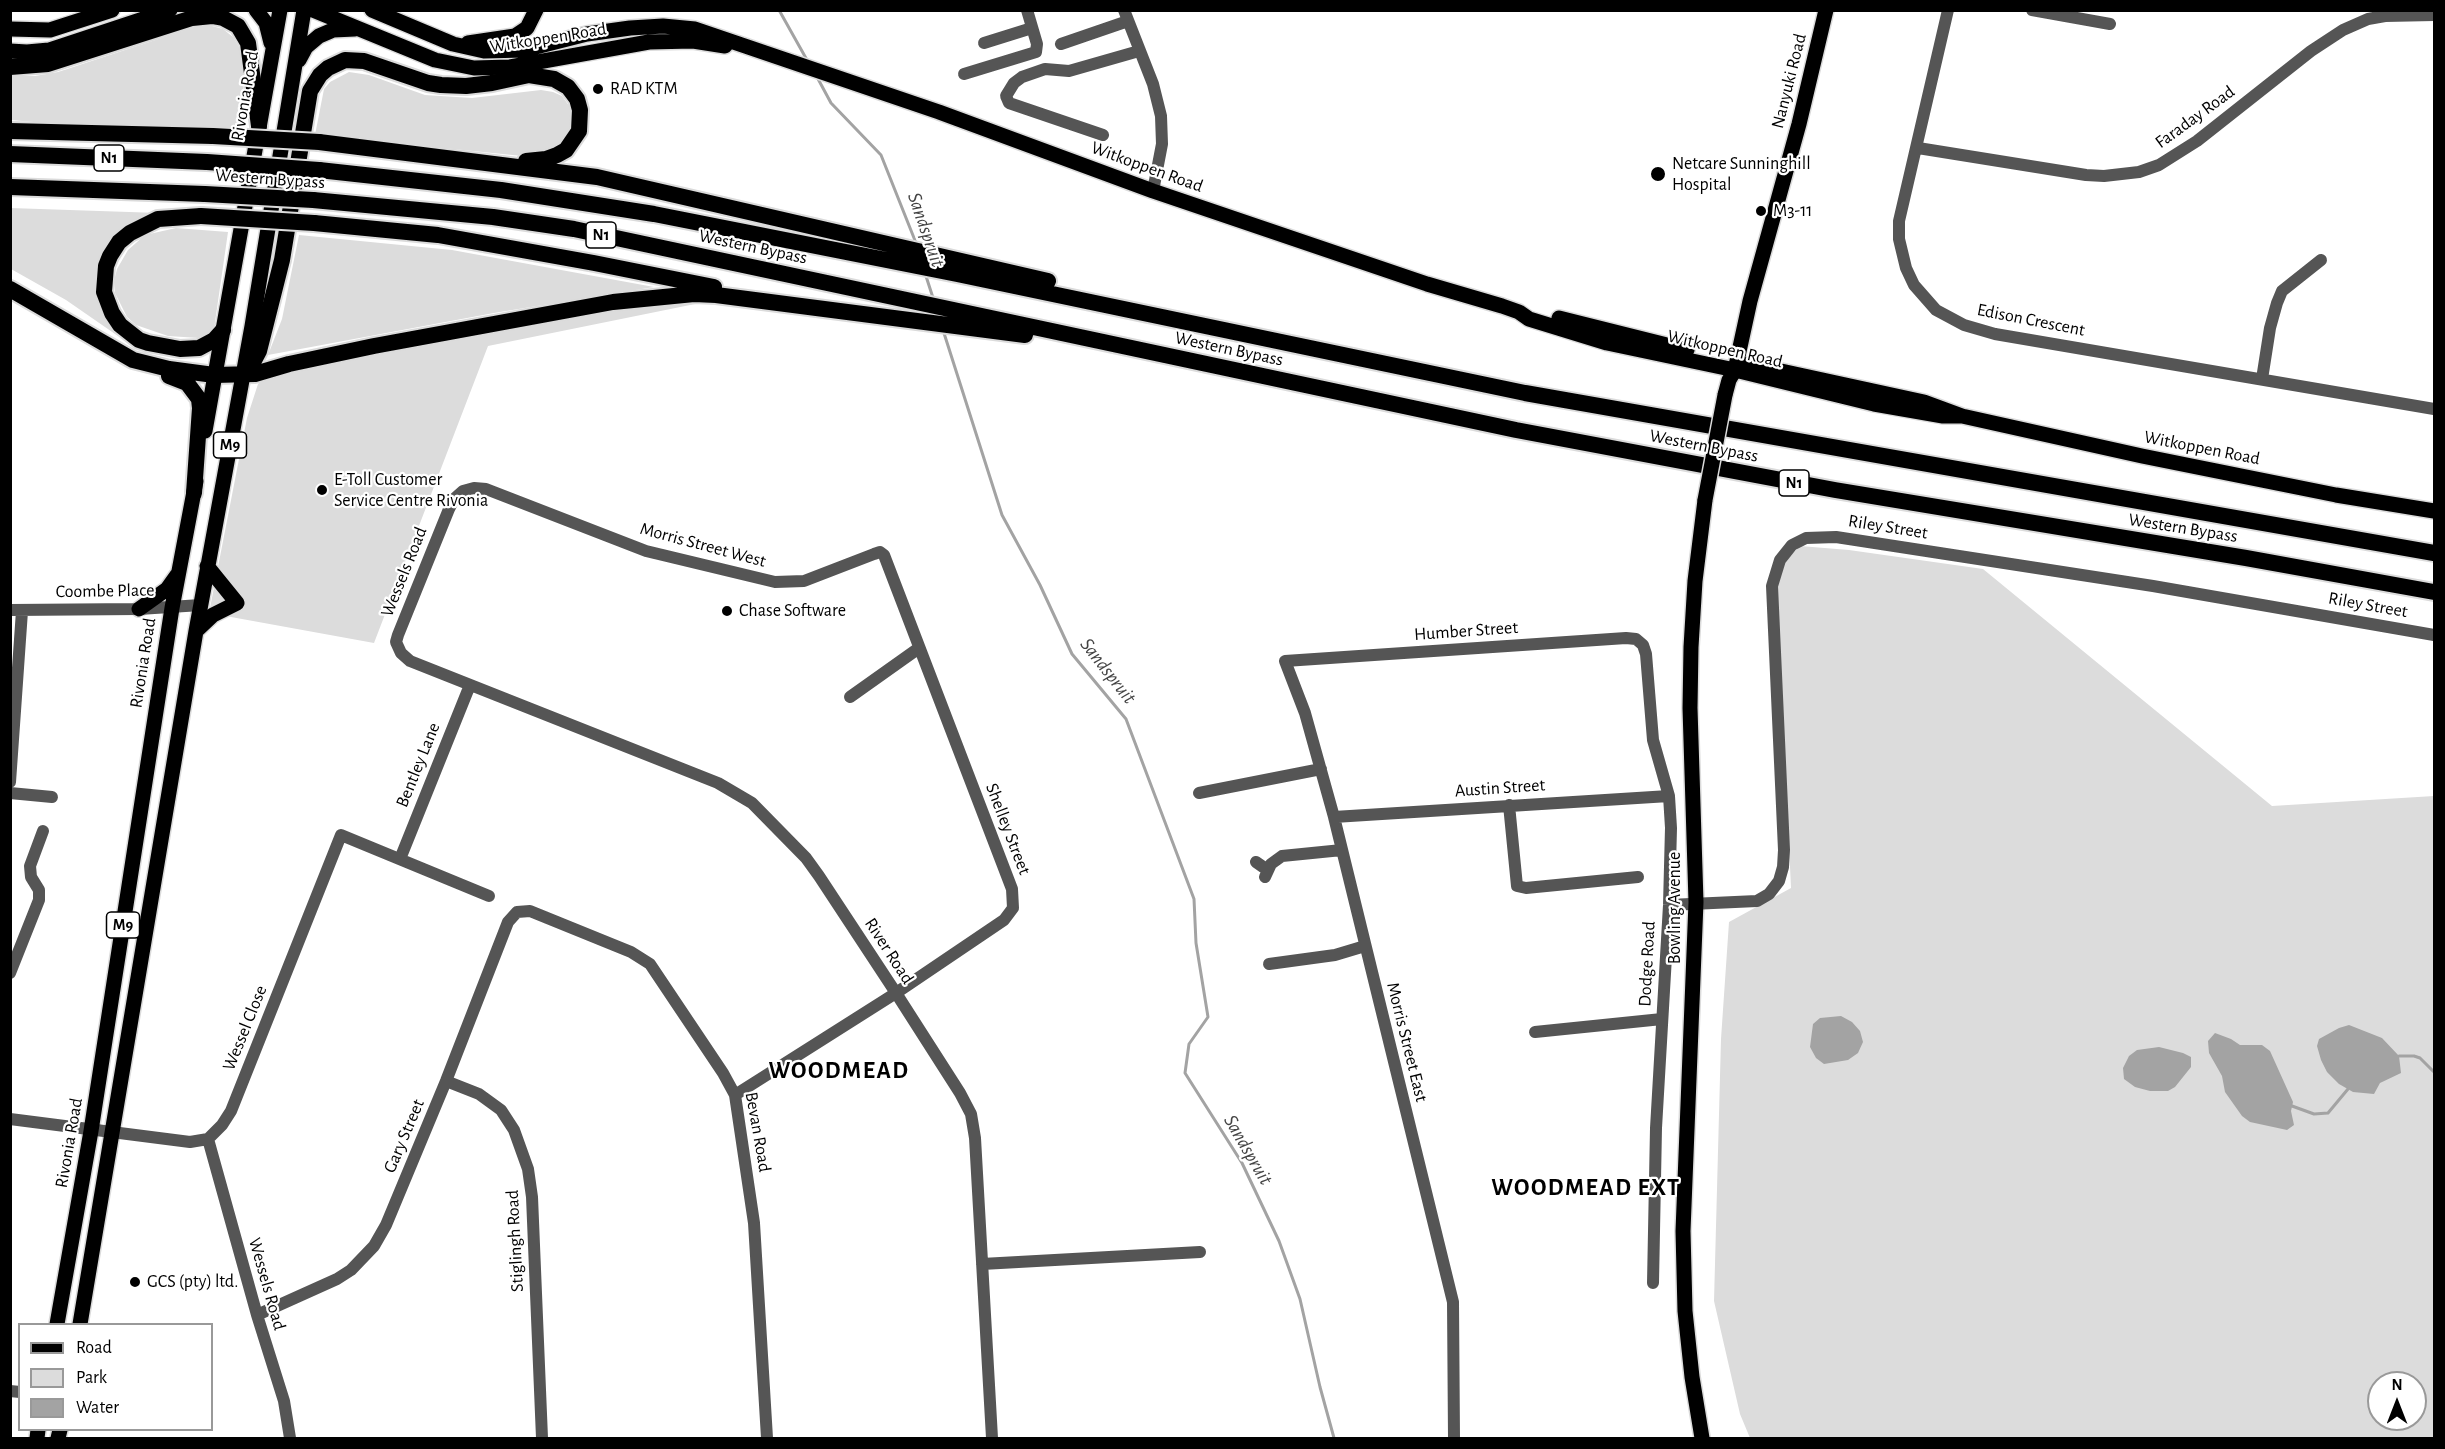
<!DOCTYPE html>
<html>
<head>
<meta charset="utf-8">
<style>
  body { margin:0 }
  #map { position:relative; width:2445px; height:1449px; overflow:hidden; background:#fff; font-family:"Alegreya Sans",sans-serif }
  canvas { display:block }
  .frame { position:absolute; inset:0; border:12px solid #000; pointer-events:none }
  .legend { position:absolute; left:18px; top:1323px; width:195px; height:108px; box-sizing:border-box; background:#fff; border:2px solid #999; margin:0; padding:8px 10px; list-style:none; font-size:18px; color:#000 }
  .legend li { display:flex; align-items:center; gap:12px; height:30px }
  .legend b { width:30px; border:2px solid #999 }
  .north { position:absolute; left:2367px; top:1371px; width:60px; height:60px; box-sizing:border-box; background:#fff; border:2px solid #999; border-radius:50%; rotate:0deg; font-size:16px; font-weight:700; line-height:24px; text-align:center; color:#000 }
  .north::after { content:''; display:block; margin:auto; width:21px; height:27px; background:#000; clip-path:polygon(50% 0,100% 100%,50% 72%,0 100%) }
</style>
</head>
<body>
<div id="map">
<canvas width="2445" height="1449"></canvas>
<div class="frame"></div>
<ul class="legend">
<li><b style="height:8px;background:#000"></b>Road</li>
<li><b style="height:16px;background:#dcdcdc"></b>Park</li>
<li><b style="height:16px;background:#a3a3a3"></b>Water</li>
</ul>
<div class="north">N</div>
</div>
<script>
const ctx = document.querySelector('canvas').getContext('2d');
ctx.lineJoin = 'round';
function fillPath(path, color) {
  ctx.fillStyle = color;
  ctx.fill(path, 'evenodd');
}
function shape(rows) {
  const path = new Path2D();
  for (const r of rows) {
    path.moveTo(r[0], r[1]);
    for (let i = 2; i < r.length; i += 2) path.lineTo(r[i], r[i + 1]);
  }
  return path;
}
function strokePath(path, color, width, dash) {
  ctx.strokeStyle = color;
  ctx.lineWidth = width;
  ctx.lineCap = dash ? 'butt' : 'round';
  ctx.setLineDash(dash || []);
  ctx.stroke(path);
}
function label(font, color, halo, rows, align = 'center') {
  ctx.font = font + ' "Alegreya Sans",sans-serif';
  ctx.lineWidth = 4.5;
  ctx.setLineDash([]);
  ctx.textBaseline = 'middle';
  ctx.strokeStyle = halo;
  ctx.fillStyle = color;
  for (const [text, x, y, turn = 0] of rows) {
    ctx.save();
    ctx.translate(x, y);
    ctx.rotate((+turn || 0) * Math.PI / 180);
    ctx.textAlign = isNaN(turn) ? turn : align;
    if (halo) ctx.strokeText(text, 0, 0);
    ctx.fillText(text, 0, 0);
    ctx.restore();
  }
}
fillPath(shape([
  [198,26,212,26,223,29,233,37,239,47,242,60,246,131,90,127,11,120,10,76,35,76,58,72],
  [349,72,369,75,425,95,472,98,541,90,553,92,562,96,570,107,574,118,568,144,532,157,315,135,324,89,330,82],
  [10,208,159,213,138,219,125,227,103,252,97,268,95,283,99,303,118,336,66,300,11,269],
  [176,228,228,232,214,329,208,336,199,338,168,336,136,325,127,317,115,293,114,281,117,269,128,250,145,235],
  [299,235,452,250,654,287,494,313,268,355,282,319],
  [683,301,700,303,488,346,374,643,209,613,247,418,258,384,265,377,279,371,569,316],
  [1800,546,1849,550,1983,569,2272,806,2434,796,2434,1438,1750,1438,1740,1414,1714,1301,1721,1039,1729,922,1791,888,1776,571],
  [2379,1383,2415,1383,2415,1419,2379,1419]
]), '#dcdcdc');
fillPath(shape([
  [1841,1016,1852,1022,1860,1031,1863,1042,1858,1053,1848,1060,1824,1064,1816,1058,1810,1047,1813,1024,1820,1018],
  [2349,1025,2382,1038,2399,1056,2401,1073,2380,1083,2374,1094,2353,1092,2339,1084,2327,1072,2321,1060,2317,1046,2319,1039,2339,1028],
  [2215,1033,2231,1039,2240,1045,2262,1045,2270,1051,2293,1102,2291,1111,2294,1125,2287,1130,2250,1122,2242,1116,2225,1092,2222,1076,2209,1053,2208,1041],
  [2159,1047,2183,1053,2191,1057,2191,1067,2175,1087,2168,1091,2150,1091,2135,1087,2124,1079,2123,1068,2129,1056,2137,1050]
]), '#a3a3a3');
strokePath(shape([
  [779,10,807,60],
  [817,77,831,103,881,155,916,243],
  [925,273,934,301],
  [943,330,1002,515,1040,585,1072,654,1126,719,1194,899,1196,943,1208,1017,1189,1044,1185,1073,1242,1163,1279,1241,1300,1299,1320,1387,1334,1438],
  [2399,1056,2414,1056,2420,1058,2434,1072],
  [2292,1106,2314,1114,2328,1113,2348,1089]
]), '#a3a3a3', 3);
const major = shape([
  [256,10,266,23,271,43],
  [313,10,435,60,474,68,510,67,649,42,693,41,725,46],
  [372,10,453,44,484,51,524,50,587,34,630,28,663,26,695,29,939,112,1153,191,1427,284,1502,306,1519,312,1529,319,1607,343,1735,370,1874,404,1943,416,1962,416],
  [10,29,50,30,112,10],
  [468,43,515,36,527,28,536,10],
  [10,51,27,52,49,50,170,10],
  [299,60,306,47,319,36,333,30,355,29],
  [1559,318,1687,350],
  [1749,364,1924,402,1962,416,2142,456,2336,495,2434,511],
  [1725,395,1729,380,1735,370,1750,301,1799,124,1826,10],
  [205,431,280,10],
  [139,609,167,589,177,575],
  [196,631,213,615,237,603,207,566],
  [57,1324,91,1131,172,608,196,481],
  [80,1324,196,631,252,326,304,10],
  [37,1438,38,1430],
  [58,1438,60,1430],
  [1702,1438,1692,1377,1685,1311,1683,1231,1696,902,1690,708,1691,647,1695,581,1705,500]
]);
const highway = shape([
  [10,67,48,64,192,18,212,16,223,18,238,26,248,43,259,126],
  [10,131,213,136],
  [319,142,597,177,1048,281],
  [10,154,207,162],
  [319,170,501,190,654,214,957,274,1525,393,2434,553],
  [10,187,205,194],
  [313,200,493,217,574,229,1516,430,1835,490,2246,558,2434,592],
  [201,216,158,219,130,233,119,242,110,256,106,266,104,292,112,313,120,325,139,340,148,343,180,349,199,348,214,340,223,330],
  [314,223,438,235,594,263,714,287],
  [10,289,133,360,169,369,214,375,255,374,289,364,374,346,613,302,694,294,716,295,1025,335],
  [243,375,250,368,259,351,282,260,310,91,320,75,328,68,345,60,364,61,428,83,441,85,466,86,492,83,529,75,554,79,568,87,577,99,580,110,579,131,566,150,557,155,546,159,526,161],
  [169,376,187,383,199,399,200,408,194,493]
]);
strokePath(major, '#dbdbdb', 18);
strokePath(highway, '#dbdbdb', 20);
strokePath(shape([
  [1124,10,1153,84,1161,116,1162,144,1153,191],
  [1948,10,1899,221,1899,239,1906,268,1914,285,1936,310,1964,325,1995,334,2434,409],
  [2032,10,2110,24],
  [984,43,1032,28],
  [1061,44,1128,21],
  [964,74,1036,52,1037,44,1027,10],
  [1103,135,1009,103,1006,96,1014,83,1022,77,1045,69,1069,71,1139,51],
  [1918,148,2086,175,2104,176,2139,172,2159,165,2197,141,2311,51,2343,30,2368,19,2385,16,2434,15],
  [2262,379,2270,328,2277,303,2282,291,2321,260],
  [10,610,139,609,201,605],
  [850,697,919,648],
  [10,782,22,611],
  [10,793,52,797],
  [1199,793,1321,769],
  [1509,805,1517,886,1526,888,1638,877],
  [1334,817,1669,796],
  [400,859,470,685],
  [1256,862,1266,869],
  [1265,877,1271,864,1282,856,1342,850],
  [1669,905,1757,901,1769,894,1779,881,1783,867,1784,850,1772,586,1780,560,1792,545,1806,538,1836,537,2153,586,2434,635],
  [1269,964,1335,955,1365,946],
  [10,973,39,900,39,890,31,877,30,866,43,831],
  [1535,1032,1662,1019],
  [446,1081,479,1094,501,1110,514,1130,528,1169,532,1197,542,1438],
  [735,1095,896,993,1004,920,1013,908,1012,889,884,555,880,552,874,554,804,581,775,582,646,551,486,489,474,488,463,491,454,499,449,509,398,635,396,642,401,653,410,661,718,783,752,803,806,858,819,876,896,993,960,1093,971,1114,975,1138,992,1438],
  [10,1119,190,1142,208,1139,222,1125,231,1111,341,835,489,896],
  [208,1139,257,1315,284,1401,290,1438],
  [982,1264,1200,1252],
  [257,1315,337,1279,351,1270,374,1246,386,1225,446,1081,508,922,517,912,530,911,631,952,650,964,723,1073,735,1095,754,1223,767,1438],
  [10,1391,20,1392],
  [1454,1438,1453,1302,1334,817,1305,713,1285,661,1626,638,1636,639,1643,645,1646,654,1653,740,1669,796,1671,828,1669,905,1656,1128,1653,1283]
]), '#555', 12);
strokePath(major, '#000', 15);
strokePath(highway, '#000', 16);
const majorBridge = shape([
  [1705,500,1725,395]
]);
const highwayBridge = shape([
  [213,136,319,142],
  [207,162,319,170],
  [205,194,313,200],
  [201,216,314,223]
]);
strokePath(majorBridge, '#dbdbdb', 18, []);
strokePath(highwayBridge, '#dbdbdb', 20, []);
strokePath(majorBridge, '#000', 15);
strokePath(highwayBridge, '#000', 16);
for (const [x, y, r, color] of [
  [598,89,6,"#000"],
  [1658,174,8,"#000"],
  [1761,211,6,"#000"],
  [322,490,6,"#000"],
  [727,611,6,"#000"],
  [135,1282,6,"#000"]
]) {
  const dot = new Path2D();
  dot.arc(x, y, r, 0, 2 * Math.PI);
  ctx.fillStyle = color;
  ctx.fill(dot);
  strokePath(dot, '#fff', 2);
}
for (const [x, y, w] of [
  [109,158,30],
  [601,235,30],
  [230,445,33],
  [1794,483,30],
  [123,925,33]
]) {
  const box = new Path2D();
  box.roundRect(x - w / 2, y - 13, w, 26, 4.5);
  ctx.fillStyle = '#fff';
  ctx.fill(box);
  strokePath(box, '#000', 1.5);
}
label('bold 16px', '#000', null, [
  ["N1",109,158],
  ["N1",601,235],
  ["M9",230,445],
  ["N1",1794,483],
  ["M9",123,925]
]);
label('18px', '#000', '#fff', [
  ["Witkoppen Road",548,38,-9],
  ["Nanyuki Road",1789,81,-76],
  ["Rivonia Road",245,96,-80],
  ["Faraday Road",2195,117,-36],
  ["Witkoppen Road",1147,167,20],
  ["Western Bypass",270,179,4],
  ["Western Bypass",753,247,12],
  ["Edison Crescent",2031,320,11],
  ["Western Bypass",1229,349,12],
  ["Witkoppen Road",1725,349,13],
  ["Western Bypass",1704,446,11],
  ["Witkoppen Road",2202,448,11],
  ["Riley Street",1888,527,9],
  ["Western Bypass",2183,528,9],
  ["Morris Street West",703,545,15],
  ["Wessels Road",404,572,-68],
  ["Coombe Place",105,591,-1],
  ["Riley Street",2368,605,10],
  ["Humber Street",1466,631,-4],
  ["Rivonia Road",143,663,-81],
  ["Bentley Lane",418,765,-68],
  ["Austin Street",1500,788,-4],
  ["Shelley Street",1008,829,69],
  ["Bowling Avenue",1675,908,-90],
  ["River Road",889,951,57],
  ["Dodge Road",1647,964,-87],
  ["Wessel Close",245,1028,-68],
  ["Morris Street East",1407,1042,76],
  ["Bevan Road",758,1132,80],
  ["Gary Street",404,1136,-67],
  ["Rivonia Road",69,1143,-80],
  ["Stiglingh Road",515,1241,-93],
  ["Wessels Road",267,1284,74]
]);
label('18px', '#000', '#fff', [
  ["RAD KTM",610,89],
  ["Netcare Sunninghill",1672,164],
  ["Hospital",1672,185],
  ["M3-11",1773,211],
  ["E-Toll Customer",334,480],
  ["Service Centre Rivonia",334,501],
  ["Chase Software",739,611],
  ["GCS (pty) ltd.",147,1282]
], 'left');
label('italic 20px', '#444', '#fff', [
  ["Sandspruit",926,230,71],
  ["Sandspruit",1108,671,52],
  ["Sandspruit",1248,1150,60]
]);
ctx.letterSpacing = '1.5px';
label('bold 24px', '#000', '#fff', [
  ["WOODMEAD",839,1071],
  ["WOODMEAD EXT",1586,1188]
]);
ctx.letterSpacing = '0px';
</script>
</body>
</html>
